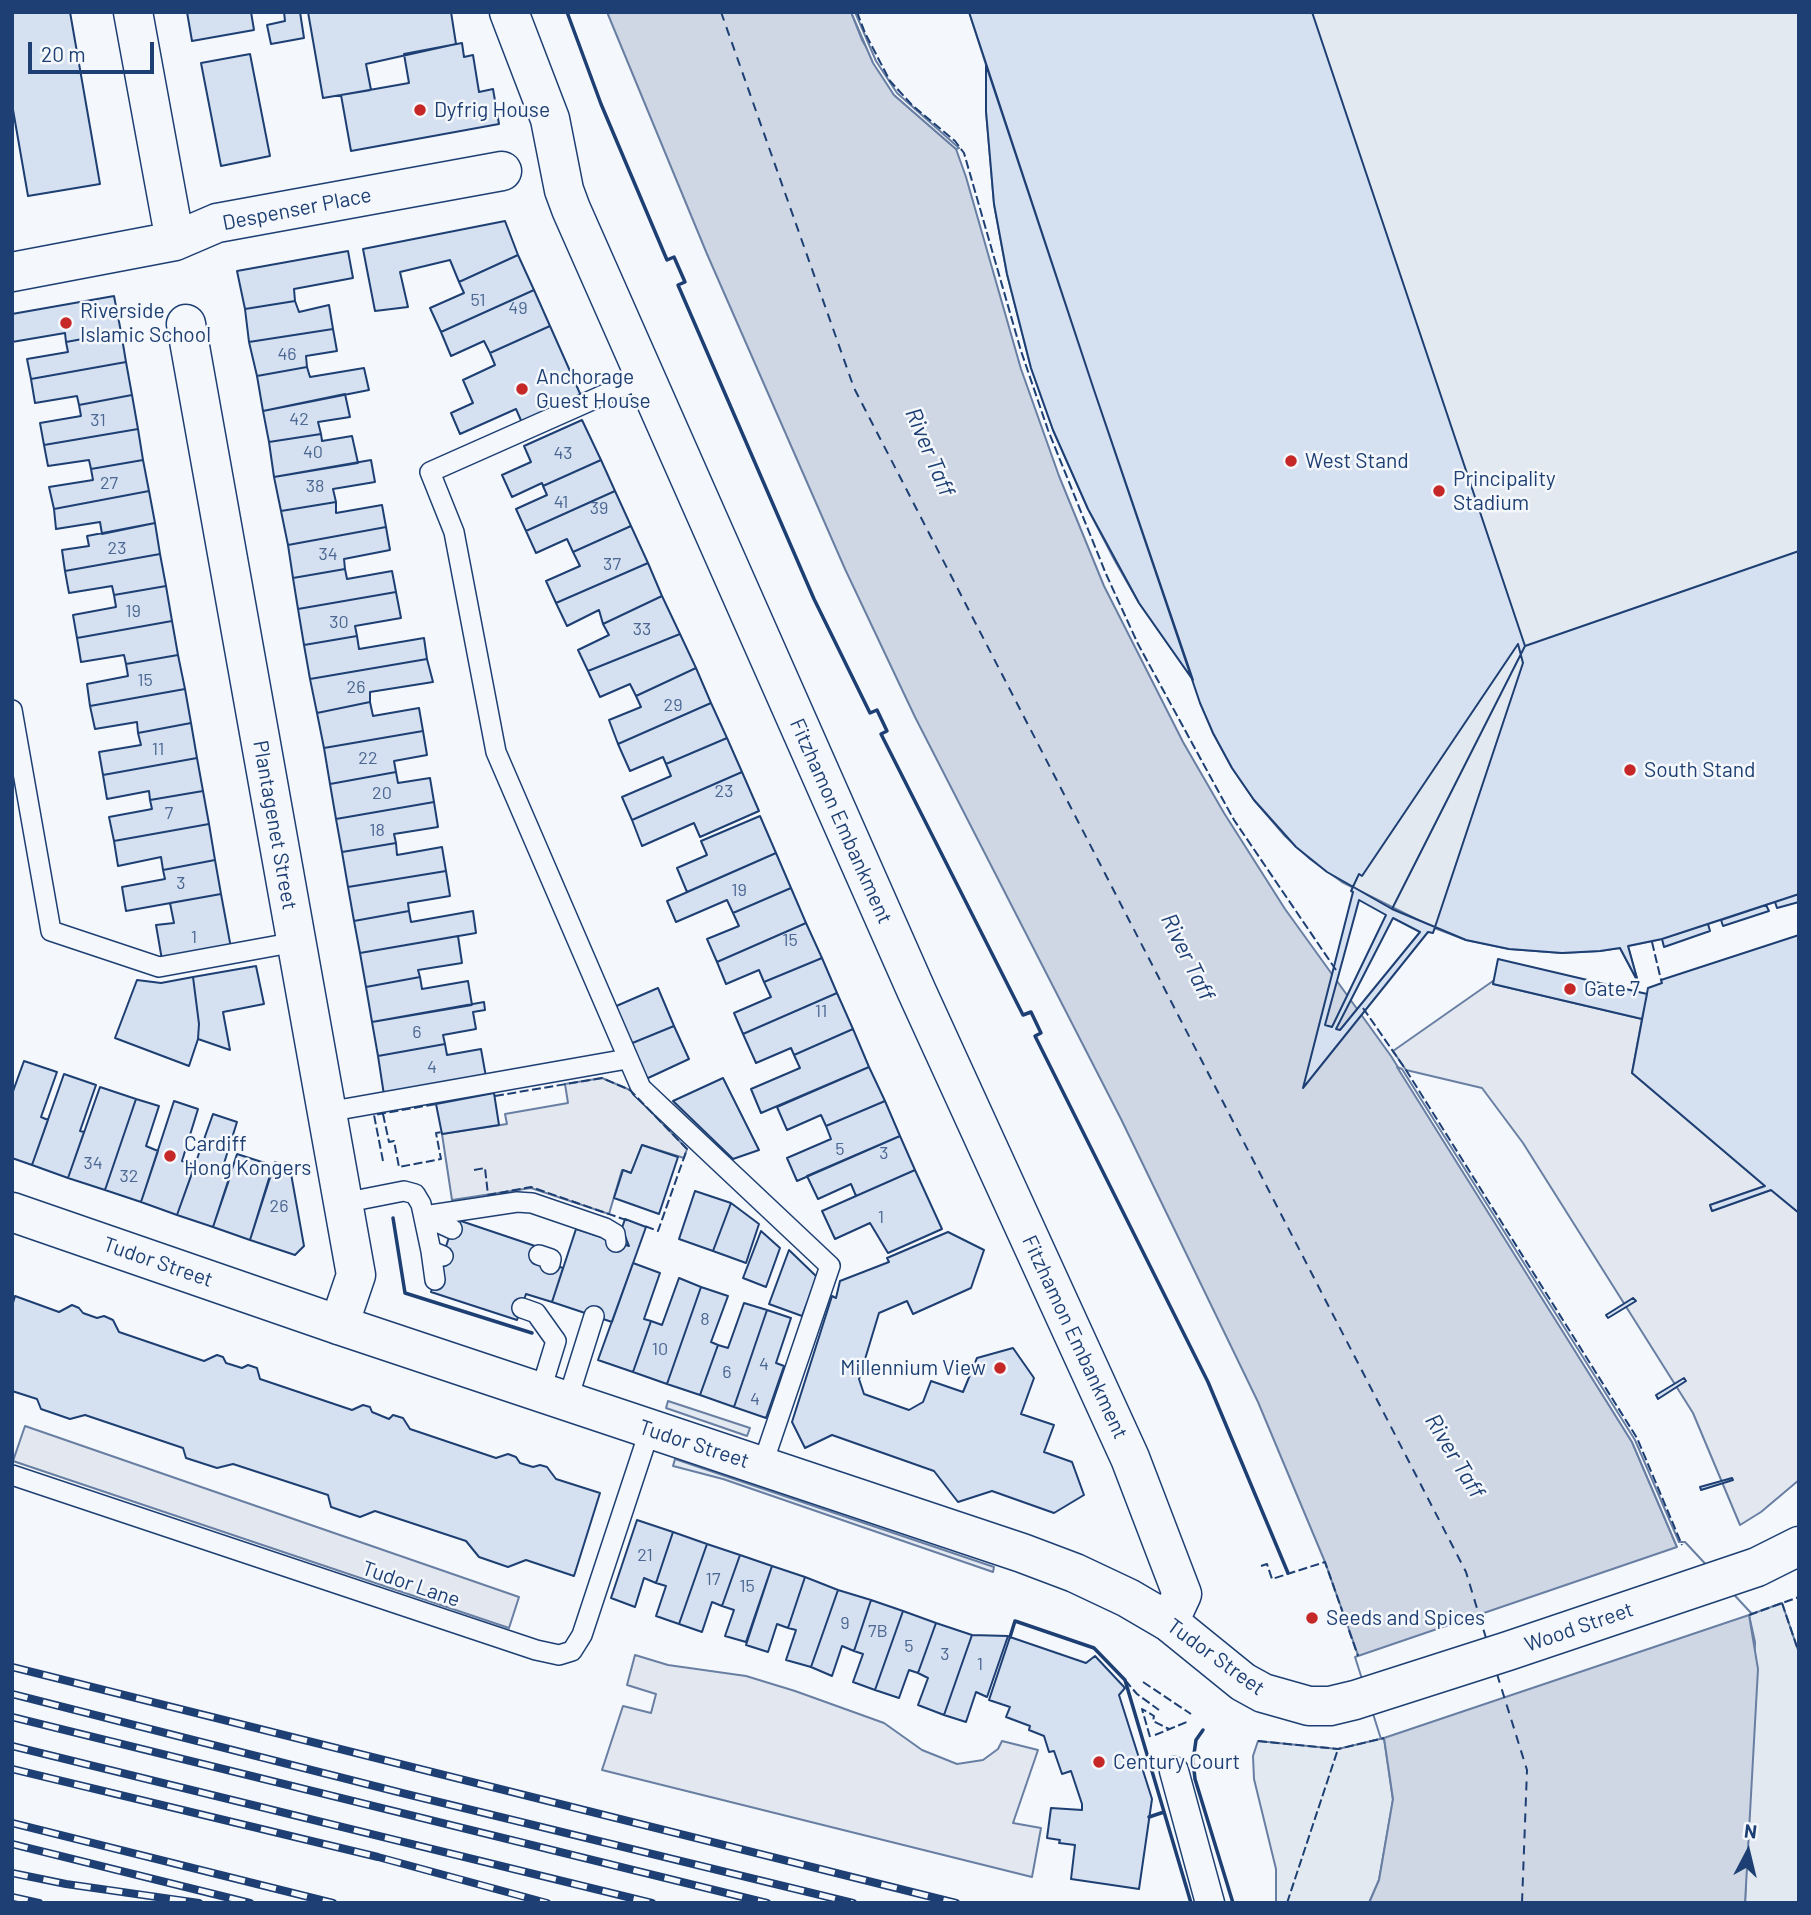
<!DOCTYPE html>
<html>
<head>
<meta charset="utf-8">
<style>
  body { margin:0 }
  #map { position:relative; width:1811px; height:1915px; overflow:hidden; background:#f4f7fb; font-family:Barlow,sans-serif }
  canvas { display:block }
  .frame { position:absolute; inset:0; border:14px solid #1d3f73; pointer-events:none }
  .north { position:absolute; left:1713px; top:1817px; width:70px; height:70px; -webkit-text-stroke:5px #f4f7fb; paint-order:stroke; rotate:7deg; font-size:19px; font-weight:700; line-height:28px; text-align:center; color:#1d3f73 }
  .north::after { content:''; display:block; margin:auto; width:24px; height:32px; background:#1d3f73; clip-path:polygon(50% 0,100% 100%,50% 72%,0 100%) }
  .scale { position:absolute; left:28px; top:42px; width:126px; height:32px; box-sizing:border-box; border:4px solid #1d3f73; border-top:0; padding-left:9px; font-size:21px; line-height:24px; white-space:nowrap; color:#1d3f73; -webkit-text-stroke:5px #f4f7fb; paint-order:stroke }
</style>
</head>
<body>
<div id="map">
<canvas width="1811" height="1915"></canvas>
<div class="frame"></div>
<div class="north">N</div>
<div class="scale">20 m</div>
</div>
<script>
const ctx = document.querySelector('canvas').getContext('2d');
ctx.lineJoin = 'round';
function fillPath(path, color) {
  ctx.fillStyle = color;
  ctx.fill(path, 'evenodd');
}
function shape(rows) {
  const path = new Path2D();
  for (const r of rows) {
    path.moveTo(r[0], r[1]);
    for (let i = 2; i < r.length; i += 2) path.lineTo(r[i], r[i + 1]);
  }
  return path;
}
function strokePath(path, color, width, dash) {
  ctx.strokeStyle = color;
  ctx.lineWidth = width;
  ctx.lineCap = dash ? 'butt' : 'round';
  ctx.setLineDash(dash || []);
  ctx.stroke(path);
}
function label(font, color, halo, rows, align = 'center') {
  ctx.font = font + ' Barlow,sans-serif';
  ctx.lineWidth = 5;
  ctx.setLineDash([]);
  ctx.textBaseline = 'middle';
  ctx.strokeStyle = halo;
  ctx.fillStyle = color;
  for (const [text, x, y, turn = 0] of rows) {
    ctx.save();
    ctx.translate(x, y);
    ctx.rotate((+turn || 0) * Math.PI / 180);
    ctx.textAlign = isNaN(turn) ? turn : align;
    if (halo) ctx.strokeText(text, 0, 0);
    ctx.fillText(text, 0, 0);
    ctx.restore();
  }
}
const green = shape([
  [969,12,1799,12,1799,894,1662,939,1628,946,1638,982,1620,948,1600,951,1562,953,1509,949,1466,940,1432,927,1342,882,1310,859,1285,836,1254,800,1232,768,1213,733,1193,680,1139,603,1115,561,1088,509,1053,430,1031,368,1007,274,994,204,986,111,986,65,969,12],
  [668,1401,750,1428,747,1436,666,1408,668,1401],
  [675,1459,994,1567,993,1572,723,1479,673,1466,675,1459],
  [1782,1603,1799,1653,1799,1902,1745,1903,1755,1642,1749,1615,1782,1603],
  [1384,1738,1393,1800,1379,1880,1369,1903,1276,1903,1276,1869,1254,1779,1253,1756,1258,1741,1338,1749,1384,1738]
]);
fillPath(green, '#e3e9f0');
strokePath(green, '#687fa3', 2);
const parking = shape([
  [1493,981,1493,984,1642,1019,1632,1073,1765,1186,1710,1205,1712,1211,1771,1190,1799,1213,1799,1480,1761,1512,1740,1525,1693,1413,1523,1143,1482,1088,1406,1070,1393,1051,1493,981],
  [602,1078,630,1090,687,1149,684,1158,642,1145,631,1173,622,1170,609,1214,531,1188,452,1200,442,1134,507,1124,505,1114,568,1103,565,1084,602,1078],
  [25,1426,519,1597,509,1628,13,1461,25,1426],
  [635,1655,668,1665,746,1676,795,1691,884,1723,922,1750,957,1764,983,1760,998,1749,1002,1741,1038,1750,1013,1823,1041,1828,1032,1877,602,1770,623,1706,651,1713,656,1694,627,1685,635,1655]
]);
fillPath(parking, '#e3e8f0');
strokePath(parking, '#687fa3', 2);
const water = shape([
  [607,12,851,12,862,40,894,95,956,149,966,177,1021,369,1059,476,1104,586,1183,742,1224,813,1285,909,1391,1056,1632,1442,1677,1547,1682,1545,1749,1615,1758,1669,1745,1903,1369,1903,1379,1880,1393,1799,1384,1738,1358,1655,1325,1562,1258,1402,1121,1119,915,717,845,569,707,254,607,12]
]);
fillPath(water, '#cfd7e4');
strokePath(water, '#687fa3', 2);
const pier = shape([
  [851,12,855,12,876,61,897,93,959,148,956,149,894,95,873,63,851,12],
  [1397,1067,1402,1069,1635,1440,1679,1542,1685,1542,1752,1614,1381,1739,1355,1657,1677,1547,1632,1442,1397,1067]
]);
fillPath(pier, '#f4f7fb');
strokePath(pier, '#687fa3', 2);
strokePath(shape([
  [721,12,854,388,1466,1572,1486,1638],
  [1497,1674,1527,1770,1522,1903]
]), '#1d3f73', 2, [9, 7]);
const building = shape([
  [12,12,70,12,100,184,28,196,12,104,12,12],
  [187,12,251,12,254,30,192,41,187,12],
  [284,12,300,12,304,38,271,44,267,25,285,21,284,12],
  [308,12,451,12,456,44,366,64,371,90,323,98,308,12],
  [969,12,1312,12,1525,646,1392,909,1327,872,1296,847,1254,800,1232,768,1213,733,1200,703,1094,390,969,12],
  [462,43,464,57,473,55,479,92,493,89,499,124,351,151,341,95,409,83,404,54,462,43],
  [250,54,270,156,221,166,201,63,250,54],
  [986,65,1094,390,1193,680,1139,603,1088,509,1053,430,1031,368,1007,274,994,204,986,111,986,65],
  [505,221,518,255,459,282,450,260,400,272,408,307,375,311,363,249,505,221],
  [348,251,353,278,294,289,295,301,245,309,237,271,348,251],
  [518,255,534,290,441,332,430,308,464,293,459,282,518,255],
  [534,290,550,326,490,353,484,341,451,356,441,332,534,290],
  [114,296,121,332,66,342,65,333,12,342,12,314,114,296],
  [295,301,299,312,329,305,333,329,249,342,245,309,295,301],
  [550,326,582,398,523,425,516,409,460,434,451,413,473,403,463,380,495,365,490,353,550,326],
  [333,329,337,351,306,356,307,367,257,376,249,342,333,329],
  [121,332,126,362,31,379,27,359,68,352,66,342,121,332],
  [126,362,132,395,79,405,77,396,35,403,31,379,126,362],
  [307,367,310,377,364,368,369,390,263,411,257,376,307,367],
  [345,394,350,417,318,422,321,434,269,442,263,411,345,394],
  [132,395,138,429,44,445,40,423,81,416,79,405,132,395],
  [582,420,601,460,543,486,542,483,512,497,502,475,531,462,524,446,582,420],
  [138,429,143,460,91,469,89,460,48,466,44,445,138,429],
  [321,434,322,441,352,436,358,463,274,477,269,442,321,434],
  [143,460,149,491,54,509,49,487,93,480,91,469,143,460],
  [371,460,375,482,333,489,336,502,281,511,274,477,371,460],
  [601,460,615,491,526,531,516,509,547,495,543,486,601,460],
  [149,491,155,523,102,534,100,522,56,529,54,509,149,491],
  [615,491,631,526,573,552,567,539,536,553,526,531,615,491],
  [336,502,336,513,382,505,386,527,288,545,281,511,336,502],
  [155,523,160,554,65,571,62,550,89,546,87,536,155,523],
  [631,526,648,563,556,603,546,581,580,566,573,552,631,526],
  [386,527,390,550,344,559,345,569,293,578,288,545,386,527],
  [1799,551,1799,894,1662,939,1628,946,1638,982,1620,948,1600,951,1562,953,1509,949,1466,940,1392,909,1525,646,1799,551],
  [160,554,166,586,114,595,112,586,69,593,65,571,160,554],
  [648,563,662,596,603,624,599,610,567,626,556,603,648,563],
  [345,569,347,579,392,571,396,592,298,609,293,578,345,569],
  [166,586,172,621,77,638,73,615,116,607,114,595,166,586],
  [396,592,401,618,355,626,357,636,304,645,298,609,396,592],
  [662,596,680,634,588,671,578,650,609,635,603,624,662,596],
  [172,621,178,655,126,664,124,655,81,662,77,638,172,621],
  [680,634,696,668,636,696,630,684,600,697,588,671,680,634],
  [357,636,359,649,424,638,427,659,310,679,304,645,357,636],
  [1518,644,1523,663,1433,933,1428,932,1303,1088,1353,892,1351,891,1359,874,1362,876,1518,644],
  [1359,900,1386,915,1332,1027,1325,1025,1359,900],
  [1393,918,1420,932,1340,1030,1336,1029,1393,918],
  [178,655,185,689,90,706,87,684,128,676,126,664,178,655],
  [427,659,433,682,370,692,370,702,317,713,310,679,427,659],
  [696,668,711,703,618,744,609,720,641,707,636,696,696,668],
  [185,689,191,723,138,733,137,722,95,729,90,706,185,689],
  [370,702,373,716,419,708,423,731,324,748,317,713,370,702],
  [711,703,727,738,666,764,663,757,630,771,618,744,711,703],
  [191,723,197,758,103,775,99,752,141,745,138,733,191,723],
  [423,731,427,755,394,761,396,772,330,784,324,748,423,731],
  [727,738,742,772,632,820,622,797,671,776,666,764,727,738],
  [197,758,203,791,150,800,149,791,107,799,103,775,197,758],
  [396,772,398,783,430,778,434,802,336,819,330,784,396,772],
  [742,772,759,811,700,837,694,823,642,846,632,820,742,772],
  [203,791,209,824,114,841,109,817,152,809,150,800,203,791],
  [434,802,438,827,394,834,396,843,342,852,336,819,434,802],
  [760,816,776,853,687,892,677,868,707,855,701,841,760,816],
  [209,824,215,860,163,870,161,857,118,866,114,841,209,824],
  [396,843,397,855,442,847,446,871,348,887,342,852,396,843],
  [776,853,791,888,733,913,727,900,676,922,667,901,776,853],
  [215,860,221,894,126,911,122,887,165,879,163,870,215,860],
  [446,871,450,896,408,903,409,911,354,921,348,887,446,871],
  [791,888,806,923,717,962,707,939,739,926,733,913,791,888],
  [221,894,231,948,162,960,156,925,174,923,170,903,221,894],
  [1799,894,1799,902,1777,908,1775,902,1799,894],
  [1766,905,1769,911,1723,926,1721,920,1766,905],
  [409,911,411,922,473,911,476,933,360,953,354,921,409,911],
  [806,923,822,958,764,982,759,970,726,984,717,962,806,923],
  [1708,924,1710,931,1664,947,1662,939,1708,924],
  [1799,935,1799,1213,1771,1190,1712,1211,1710,1205,1765,1186,1632,1073,1648,988,1662,983,1661,980,1799,935],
  [458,936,462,963,418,970,420,977,366,987,360,953,458,936],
  [822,958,837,993,743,1034,734,1013,771,997,764,982,822,958],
  [1498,959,1647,994,1642,1019,1493,984,1498,959],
  [256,966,264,1004,223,1012,230,1050,198,1039,199,1024,193,977,256,966],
  [193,977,199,1024,198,1039,189,1066,115,1038,137,980,161,983,193,977],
  [420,977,422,989,468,981,472,1005,372,1022,366,987,420,977],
  [658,988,674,1026,630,1044,614,1007,658,988],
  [837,993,853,1029,794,1055,791,1048,756,1063,743,1034,837,993],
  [484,1002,485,1010,473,1012,476,1029,443,1035,445,1044,378,1056,372,1022,484,1002],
  [674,1026,689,1059,646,1079,630,1044,674,1026],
  [853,1029,869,1067,761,1113,751,1089,800,1068,794,1055,853,1029],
  [445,1044,447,1055,481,1049,486,1077,384,1095,378,1056,445,1044],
  [24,1061,57,1072,41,1117,48,1120,32,1165,12,1158,12,1094,24,1061],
  [869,1067,885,1101,826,1126,821,1115,787,1130,777,1107,869,1067],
  [64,1074,96,1085,80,1131,84,1132,68,1178,32,1165,64,1074],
  [723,1078,759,1150,733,1159,673,1101,723,1078],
  [100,1087,136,1099,105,1190,68,1178,100,1087],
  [494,1093,499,1125,442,1134,436,1104,494,1093],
  [136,1099,159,1106,146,1146,158,1151,141,1202,105,1190,136,1099],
  [174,1101,198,1109,182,1161,195,1165,177,1215,141,1202,174,1101],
  [885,1101,900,1136,797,1181,787,1158,831,1139,826,1126,885,1101],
  [213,1114,237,1122,221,1173,230,1177,213,1227,177,1215,213,1114],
  [900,1136,915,1170,856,1196,851,1184,818,1199,807,1176,900,1136],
  [642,1145,678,1157,659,1214,614,1198,623,1170,631,1173,642,1145],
  [237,1154,265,1163,263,1169,271,1172,250,1240,213,1227,237,1154],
  [275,1162,290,1168,304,1246,295,1255,250,1240,275,1162],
  [915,1170,942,1229,888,1253,870,1223,835,1239,822,1211,915,1170],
  [695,1191,731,1203,713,1251,679,1239,695,1191],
  [731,1203,759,1224,746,1263,713,1251,731,1203],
  [455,1219,541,1248,550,1264,563,1268,552,1302,526,1294,517,1320,431,1292,455,1219],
  [625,1219,646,1227,612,1322,552,1302,576,1229,629,1246,622,1228,625,1219],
  [761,1231,780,1248,766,1287,743,1278,761,1231],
  [948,1232,984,1250,971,1288,913,1314,907,1301,879,1313,859,1379,864,1394,909,1410,923,1402,931,1381,963,1392,977,1358,1013,1348,1034,1378,1021,1414,1054,1425,1044,1452,1072,1462,1084,1495,1054,1513,992,1491,958,1502,934,1471,832,1435,805,1448,792,1422,832,1296,836,1298,840,1281,889,1262,887,1258,948,1232],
  [789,1250,817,1277,802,1316,769,1304,789,1250],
  [633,1263,660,1273,644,1319,651,1321,633,1372,598,1360,633,1263],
  [679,1278,701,1287,667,1384,633,1372,651,1321,662,1325,679,1278],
  [701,1287,728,1296,711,1342,718,1345,700,1395,667,1384,701,1287],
  [15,1296,59,1312,72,1305,79,1308,83,1313,97,1318,104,1316,113,1320,119,1332,204,1361,217,1355,223,1357,226,1363,242,1368,248,1365,257,1368,260,1379,352,1410,363,1405,370,1407,372,1412,389,1419,393,1415,403,1418,410,1429,496,1458,508,1454,516,1457,520,1463,533,1467,540,1465,547,1467,556,1479,600,1493,574,1576,526,1560,508,1567,479,1557,466,1541,375,1511,360,1517,331,1507,328,1495,233,1464,217,1468,186,1458,183,1448,85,1415,70,1419,41,1409,37,1399,12,1391,12,1306,15,1296],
  [1633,1298,1636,1301,1608,1318,1606,1315,1633,1298],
  [744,1303,767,1310,734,1407,700,1395,718,1345,728,1348,744,1303],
  [767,1310,791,1318,776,1363,784,1366,766,1418,734,1407,767,1310],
  [1684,1378,1686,1381,1658,1399,1656,1395,1684,1378],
  [1732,1478,1733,1480,1701,1490,1700,1487,1732,1478],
  [637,1520,673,1532,656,1583,644,1578,635,1607,611,1598,637,1520],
  [673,1532,707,1544,679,1624,656,1616,666,1586,656,1583,673,1532],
  [707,1544,740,1555,722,1606,712,1602,702,1632,679,1624,707,1544],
  [740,1555,772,1566,746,1642,725,1636,734,1610,722,1606,740,1555],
  [772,1566,805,1577,788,1628,777,1624,768,1652,746,1645,772,1566],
  [805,1577,838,1590,811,1667,786,1660,796,1630,788,1628,805,1577],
  [838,1590,871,1600,854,1651,842,1646,832,1676,811,1667,838,1590],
  [871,1600,903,1611,875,1690,853,1682,863,1654,854,1651,871,1600],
  [903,1611,936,1623,918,1673,909,1670,899,1698,875,1690,903,1611],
  [936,1623,972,1635,944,1715,918,1705,928,1678,918,1673,936,1623],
  [972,1635,1008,1636,987,1697,976,1692,966,1722,944,1715,972,1635],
  [1010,1637,1086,1663,1095,1656,1125,1688,1119,1695,1152,1799,1139,1889,1071,1879,1075,1845,1059,1843,1060,1840,1047,1838,1051,1808,1082,1810,1082,1804,1071,1771,1062,1774,1054,1751,1049,1752,1044,1736,1029,1730,1030,1726,1006,1717,1010,1707,989,1700,1010,1637]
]);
fillPath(building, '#d5e0f0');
strokePath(building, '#1d3f73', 2);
const service = shape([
  [644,377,430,472,454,532,496,752,641,1088,830,1266,762,1466],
  [12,710,51,931,159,967,296,942],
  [327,1112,627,1059],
  [343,1203,404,1191,415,1194,421,1204,431,1251,443,1256],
  [424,1216,517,1202,532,1203,605,1228,615,1234,616,1242],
  [424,1216,452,1229],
  [431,1251,435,1280],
  [539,1255,551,1259,550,1264],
  [522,1308,536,1313,556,1341,540,1393],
  [567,1402,594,1316],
  [12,1475,536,1650,559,1655,572,1651,582,1635,650,1429]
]);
const pedestrian = shape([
  [1174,1771,1210,1903]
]);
const minor = shape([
  [133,12,175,241],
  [509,12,550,119,564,190,571,209,917,992,1130,1458,1182,1594,1169,1622],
  [12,272,175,241,217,223,502,171],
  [186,324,356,1275,339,1325]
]);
const tertiary = shape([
  [12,1212,339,1325,1022,1553,1075,1573,1128,1598,1169,1622,1243,1682,1263,1693,1309,1706,1330,1706,1355,1700,1508,1651,1757,1567,1799,1546]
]);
strokePath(service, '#1d3f73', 22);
strokePath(pedestrian, '#1d3f73', 31);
strokePath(minor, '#1d3f73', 41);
strokePath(tertiary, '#1d3f73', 41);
strokePath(service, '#f4f7fb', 19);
strokePath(pedestrian, '#f4f7fb', 28);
strokePath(minor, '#f4f7fb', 38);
strokePath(tertiary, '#f4f7fb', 38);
const rail = shape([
  [12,1667,956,1903],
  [12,1694,402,1793,853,1903],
  [12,1717,767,1903],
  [12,1746,652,1903],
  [12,1769,378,1857,547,1903],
  [12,1823,333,1903],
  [12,1844,250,1903],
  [12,1873,66,1884,199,1903],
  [12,1897,39,1903]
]);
strokePath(rail, '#1d3f73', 8);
strokePath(rail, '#f4f7fb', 5, [16]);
strokePath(shape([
  [857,12,865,33,890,81,912,105,955,141,964,153,1021,351,1048,430,1106,574,1138,644,1234,820,1336,970],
  [1652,942,1661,980],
  [1363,1008,1406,1070,1637,1438,1682,1545],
  [495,1096,602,1078,630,1090,687,1149,658,1231,642,1225],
  [383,1114,389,1142,394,1141,399,1167,441,1159,436,1133,442,1132],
  [383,1161,374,1115,436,1104],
  [474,1170,485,1168,488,1195,531,1187,629,1221],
  [1261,1566,1267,1564,1272,1579,1325,1562,1358,1656],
  [1782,1603,1799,1653],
  [1749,1615,1799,1597],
  [1125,1680,1137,1694,1159,1710],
  [1143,1682,1191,1714],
  [1155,1735,1189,1721],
  [1150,1737,1142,1709,1154,1716,1153,1721,1169,1729],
  [1258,1741,1338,1749,1384,1738],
  [1287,1903,1338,1749],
  [1798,1903,1799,1902]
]), '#1d3f73', 2, [9, 3.5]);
strokePath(shape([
  [567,12,601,104,667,260,674,257,685,282,678,285,814,599,870,713,877,710,887,731,881,734,1023,1015,1031,1012,1041,1033,1035,1036,1208,1382,1288,1573],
  [393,1218,405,1293,532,1333],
  [1010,1637,1015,1621,1094,1648,1125,1680,1191,1903],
  [1203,1730,1196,1740,1193,1761,1195,1779,1233,1903],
  [1149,1817,1164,1812]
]), '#1d3f73', 3.5);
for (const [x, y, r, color] of [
  [420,110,7,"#c62828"],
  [66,323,7,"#c62828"],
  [522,389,7,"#c62828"],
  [1291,461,7,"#c62828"],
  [1439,491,7,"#c62828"],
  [1630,770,7,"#c62828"],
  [1570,989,7,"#c62828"],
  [170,1156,7,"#c62828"],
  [1000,1368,7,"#c62828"],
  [1312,1618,7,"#c62828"],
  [1099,1762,7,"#c62828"]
]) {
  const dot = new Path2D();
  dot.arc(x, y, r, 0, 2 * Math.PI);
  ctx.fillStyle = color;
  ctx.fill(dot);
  strokePath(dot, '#f4f7fb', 2.5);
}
label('18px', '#4b6792', null, [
  ["51",478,300],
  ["49",518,308],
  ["46",287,354],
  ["42",299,419],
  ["31",98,420],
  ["40",313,452],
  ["43",563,453],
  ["27",109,483],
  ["38",315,486],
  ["41",561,502],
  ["39",599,508],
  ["23",117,548],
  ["34",328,554],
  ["37",612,564],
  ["19",133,611],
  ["30",339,622],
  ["33",642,629],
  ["15",145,680],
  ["26",356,687],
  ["29",673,705],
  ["11",158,749],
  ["22",368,758],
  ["23",724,791],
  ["20",382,793],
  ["7",169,813],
  ["18",377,830],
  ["3",181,883],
  ["19",739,890],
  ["1",194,937],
  ["15",790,940],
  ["11",821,1011],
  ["6",417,1032],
  ["4",432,1067],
  ["5",840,1149],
  ["3",884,1153],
  ["34",93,1163],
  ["32",129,1176],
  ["26",279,1206],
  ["1",881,1217],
  ["8",705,1319],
  ["10",660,1349],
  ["4",764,1364],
  ["6",727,1372],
  ["4",755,1399],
  ["21",645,1555],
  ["17",713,1579],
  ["15",747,1586],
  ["9",845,1623],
  ["7B",878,1631],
  ["5",909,1646],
  ["3",945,1654],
  ["1",980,1664]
]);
label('21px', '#1d3f73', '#f4f7fb', [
  ["Dyfrig House",434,110],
  ["Riverside",80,311],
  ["Islamic School",80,335],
  ["Anchorage",536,377],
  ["Guest House",536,401],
  ["West Stand",1305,461],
  ["Principality",1453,479],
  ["Stadium",1453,503],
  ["South Stand",1644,770],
  ["Gate 7",1584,989],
  ["Cardiff",184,1144],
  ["Hong Kongers",184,1168],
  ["Millennium View",986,1368,"right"],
  ["Seeds and Spices",1326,1618],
  ["Century Court",1113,1762]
], 'left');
label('21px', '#1d3f73', '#f4f7fb', [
  ["Despenser Place",297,209,-11],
  ["Fitzhamon Embankment",841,821,66],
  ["Plantagenet Street",275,825,80],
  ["Tudor Street",158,1262,19],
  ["Fitzhamon Embankment",1075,1337,65],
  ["Tudor Street",694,1444,18],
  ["Tudor Lane",411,1584,19],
  ["Wood Street",1579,1627,-19],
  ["Tudor Street",1216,1657,36]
]);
label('italic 23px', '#1d3f73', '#f4f7fb', [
  ["River Taff",930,452,67],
  ["River Taff",1188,957,64],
  ["River Taff",1455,1456,59]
]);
</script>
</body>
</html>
